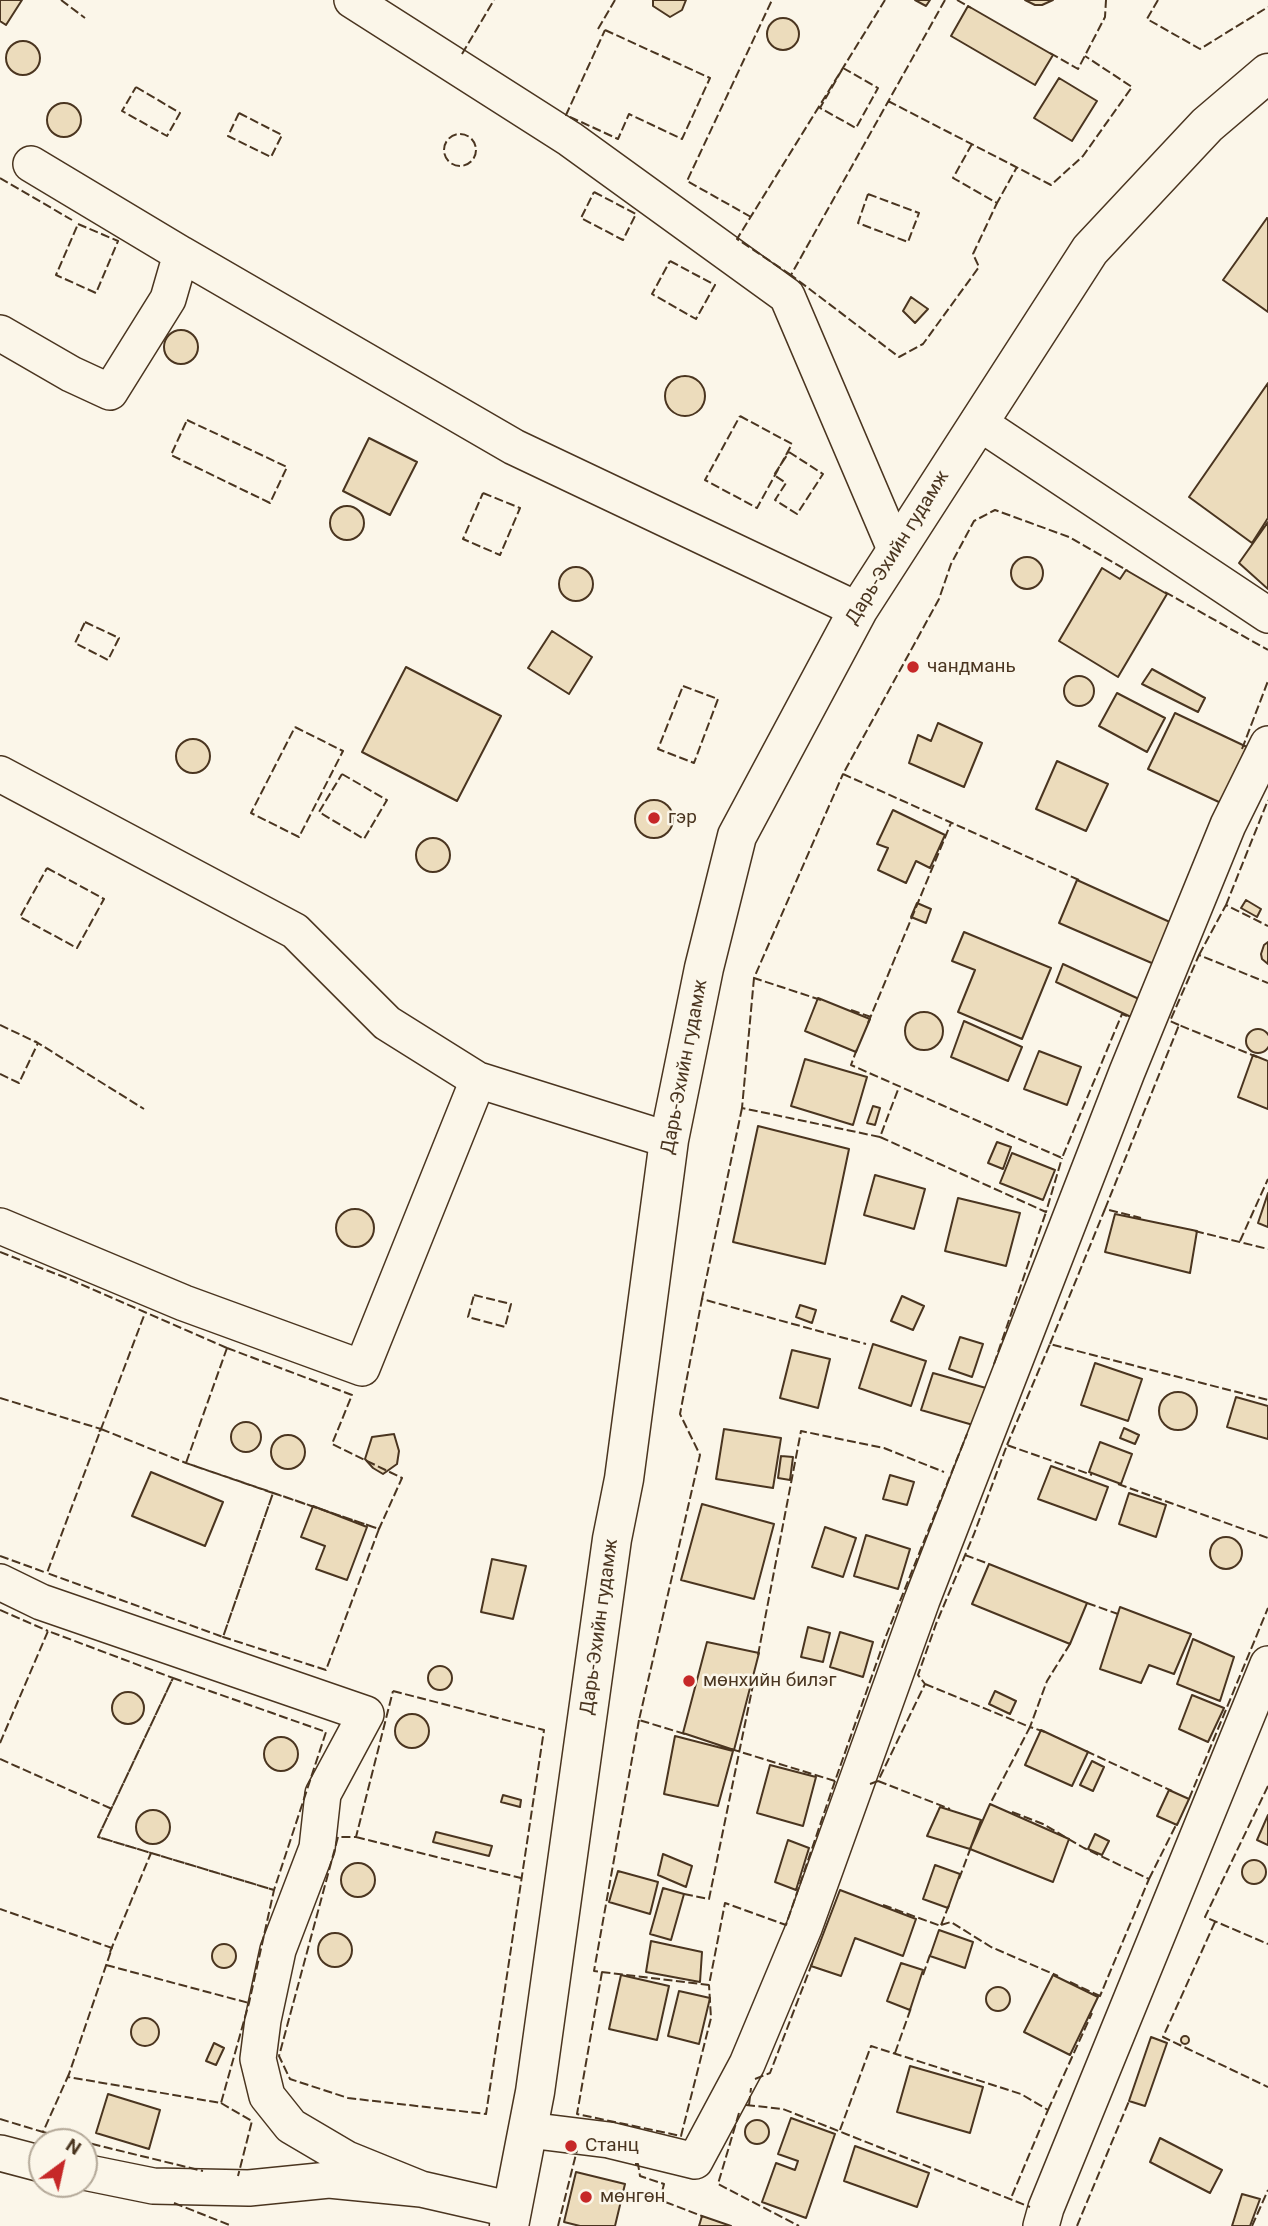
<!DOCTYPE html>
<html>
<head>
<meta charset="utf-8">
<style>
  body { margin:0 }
  #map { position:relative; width:1268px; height:2226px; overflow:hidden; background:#fbf6e9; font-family:Roboto,sans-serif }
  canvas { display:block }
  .north { position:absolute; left:28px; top:2128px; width:70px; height:70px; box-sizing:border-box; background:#fbf6e9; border:2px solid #b4a999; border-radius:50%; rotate:33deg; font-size:19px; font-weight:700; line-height:28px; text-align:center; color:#4a3520 }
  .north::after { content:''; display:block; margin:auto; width:24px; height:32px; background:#c62828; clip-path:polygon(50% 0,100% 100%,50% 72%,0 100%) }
</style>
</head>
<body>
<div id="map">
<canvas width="1268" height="2226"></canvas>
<div class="north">N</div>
</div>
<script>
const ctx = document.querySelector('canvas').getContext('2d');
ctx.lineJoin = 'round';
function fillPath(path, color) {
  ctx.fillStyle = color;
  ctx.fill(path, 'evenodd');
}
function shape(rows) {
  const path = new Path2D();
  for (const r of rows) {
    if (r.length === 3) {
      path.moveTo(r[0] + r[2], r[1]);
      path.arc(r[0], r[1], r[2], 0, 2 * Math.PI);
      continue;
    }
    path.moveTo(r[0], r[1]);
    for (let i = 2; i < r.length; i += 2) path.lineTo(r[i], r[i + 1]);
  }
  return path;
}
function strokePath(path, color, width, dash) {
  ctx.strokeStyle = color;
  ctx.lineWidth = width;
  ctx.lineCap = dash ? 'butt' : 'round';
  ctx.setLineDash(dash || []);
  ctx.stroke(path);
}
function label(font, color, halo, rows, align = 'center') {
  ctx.font = font + ' Roboto,sans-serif';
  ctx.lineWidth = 5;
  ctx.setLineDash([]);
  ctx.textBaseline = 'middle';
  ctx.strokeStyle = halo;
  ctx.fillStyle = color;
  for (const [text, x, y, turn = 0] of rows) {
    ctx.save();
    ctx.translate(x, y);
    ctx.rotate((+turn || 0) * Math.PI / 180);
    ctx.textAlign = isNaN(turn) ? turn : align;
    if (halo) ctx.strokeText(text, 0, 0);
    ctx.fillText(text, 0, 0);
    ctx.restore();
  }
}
const building = shape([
  [0,0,22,0,6,25,0,21,0,0],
  [653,0,686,0,682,10,670,17,653,6,653,0],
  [915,0,930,0,926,6,915,0],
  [1025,0,1053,0,1042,5,1035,5,1025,0],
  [968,6,1053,55,1035,85,951,36,968,6],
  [783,34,16],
  [23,58,17],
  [1059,78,1097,101,1072,141,1034,118,1059,78],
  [64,120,17],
  [1267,218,1268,219,1268,312,1223,280,1267,218],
  [911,297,928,309,915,323,903,311,911,297],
  [181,347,17],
  [685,396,20],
  [1268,383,1268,518,1252,543,1189,497,1268,383],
  [369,438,417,462,390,515,343,491,369,438],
  [347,523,17],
  [1268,522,1268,589,1239,563,1268,522],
  [1027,573,16],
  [576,584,17],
  [1102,568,1120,579,1126,570,1167,594,1118,677,1059,641,1102,568],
  [552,631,592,657,569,694,528,668,552,631],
  [406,667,501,716,457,801,362,752,406,667],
  [1152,669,1205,698,1198,712,1142,684,1152,669],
  [1079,691,15],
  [1117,693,1165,718,1147,752,1099,726,1117,693],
  [1175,713,1247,747,1221,803,1148,769,1175,713],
  [938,723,982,743,964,787,909,763,918,735,931,741,938,723],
  [193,756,17],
  [1057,761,1108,784,1086,831,1036,809,1057,761],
  [654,819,19],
  [893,810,945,835,930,868,916,861,906,883,878,870,888,848,877,844,893,810],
  [433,855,17],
  [1077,880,1172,923,1154,964,1059,923,1077,880],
  [1246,900,1261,909,1257,917,1241,908,1246,900],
  [917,903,931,909,926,923,911,917,917,903],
  [964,932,1051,968,1022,1039,958,1012,975,970,952,961,964,932],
  [1268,942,1268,964,1262,959,1261,954,1264,945,1268,942],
  [1063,964,1139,999,1131,1017,1056,982,1063,964],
  [818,998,870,1019,856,1052,805,1031,818,998],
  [924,1031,19],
  [964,1021,1022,1047,1008,1081,951,1057,964,1021],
  [1258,1041,12],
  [1039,1051,1081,1067,1067,1105,1024,1089,1039,1051],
  [1253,1055,1268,1061,1268,1109,1238,1097,1253,1055],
  [805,1059,867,1077,853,1125,791,1106,805,1059],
  [873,1106,880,1108,875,1125,867,1123,873,1106],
  [758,1126,849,1149,825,1264,733,1242,758,1126],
  [997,1142,1011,1147,1003,1169,988,1163,997,1142],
  [1012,1153,1055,1170,1043,1200,1000,1183,1012,1153],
  [875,1175,925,1189,914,1229,864,1215,875,1175],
  [1268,1193,1268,1227,1258,1223,1268,1193],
  [958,1198,1020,1213,1006,1266,945,1251,958,1198],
  [355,1228,19],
  [1115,1214,1197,1231,1190,1273,1105,1252,1115,1214],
  [902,1296,924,1306,913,1330,891,1321,902,1296],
  [800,1305,816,1310,812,1323,796,1317,800,1305],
  [960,1337,983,1344,972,1377,949,1369,960,1337],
  [873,1344,926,1361,911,1406,859,1388,873,1344],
  [792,1350,830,1359,818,1408,780,1398,792,1350],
  [1095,1363,1142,1379,1128,1421,1081,1405,1095,1363],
  [933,1373,986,1388,973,1425,921,1410,933,1373],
  [1178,1411,19],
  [1236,1397,1268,1406,1268,1439,1227,1427,1236,1397],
  [246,1437,15],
  [1124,1428,1139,1435,1135,1444,1120,1438,1124,1428],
  [724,1429,781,1438,773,1488,716,1479,724,1429],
  [394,1434,399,1451,397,1464,383,1474,373,1468,365,1459,372,1437,394,1434],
  [288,1452,17],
  [1100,1442,1132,1454,1121,1484,1089,1472,1100,1442],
  [781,1456,793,1457,790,1480,778,1478,781,1456],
  [1051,1466,1108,1487,1096,1520,1038,1499,1051,1466],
  [151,1472,223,1502,205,1546,132,1516,151,1472],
  [890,1475,914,1482,907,1505,883,1499,890,1475],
  [1129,1493,1166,1505,1156,1537,1119,1524,1129,1493],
  [702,1504,774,1524,754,1599,681,1580,702,1504],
  [313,1506,367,1527,347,1580,316,1569,325,1546,301,1537,313,1506],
  [825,1527,856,1538,843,1577,812,1567,825,1527],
  [866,1535,910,1549,898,1589,854,1576,866,1535],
  [1226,1553,16],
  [492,1559,526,1566,513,1619,481,1612,492,1559],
  [989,1564,1087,1603,1070,1644,972,1604,989,1564],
  [1120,1607,1191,1634,1174,1674,1149,1665,1141,1683,1100,1669,1120,1607],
  [808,1627,830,1633,823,1662,801,1657,808,1627],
  [840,1632,873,1642,863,1677,830,1667,840,1632],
  [1193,1639,1234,1657,1220,1701,1177,1684,1193,1639],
  [707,1642,759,1653,734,1750,683,1733,707,1642],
  [440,1678,12],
  [995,1691,1016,1701,1010,1714,989,1704,995,1691],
  [128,1708,16],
  [1192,1695,1224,1708,1208,1742,1179,1729,1192,1695],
  [412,1731,17],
  [1041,1730,1088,1752,1072,1786,1025,1765,1041,1730],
  [675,1736,733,1751,718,1806,664,1794,675,1736],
  [281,1754,17],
  [1092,1761,1104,1767,1093,1791,1080,1785,1092,1761],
  [770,1765,816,1777,803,1826,757,1813,770,1765],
  [1169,1790,1189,1799,1177,1825,1157,1816,1169,1790],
  [503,1795,521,1800,520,1807,501,1802,503,1795],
  [990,1804,1069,1839,1053,1882,970,1849,990,1804],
  [940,1807,981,1820,970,1849,927,1836,940,1807],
  [153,1827,17],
  [1268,1815,1268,1845,1257,1840,1268,1815],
  [436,1832,492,1846,489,1856,433,1842,436,1832],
  [1095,1834,1109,1841,1102,1855,1088,1849,1095,1834],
  [788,1840,809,1848,796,1890,775,1882,788,1840],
  [663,1854,692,1866,686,1887,658,1875,663,1854],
  [1254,1872,12],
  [358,1880,17],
  [935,1865,960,1874,948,1908,923,1899,935,1865],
  [618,1871,658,1882,650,1914,609,1902,618,1871],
  [663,1888,684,1894,671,1940,650,1934,663,1888],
  [840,1890,916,1919,903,1956,855,1938,841,1976,811,1966,840,1890],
  [939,1930,973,1942,965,1968,930,1956,939,1930],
  [335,1950,17],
  [651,1941,702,1952,700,1982,646,1972,651,1941],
  [224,1956,12],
  [901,1963,923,1970,910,2010,887,2001,901,1963],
  [621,1975,669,1986,657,2040,609,2029,621,1975],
  [1053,1975,1098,1997,1070,2055,1024,2032,1053,1975],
  [998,1999,12],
  [679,1991,710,1998,699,2044,668,2036,679,1991],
  [145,2032,14],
  [1185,2040,4],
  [1151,2037,1167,2043,1145,2106,1129,2101,1151,2037],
  [214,2043,224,2048,216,2065,206,2061,214,2043],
  [910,2066,983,2087,970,2133,897,2112,910,2066],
  [108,2094,160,2110,149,2149,96,2133,108,2094],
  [791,2118,835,2134,806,2218,762,2202,776,2163,795,2170,798,2161,778,2154,791,2118],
  [757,2132,12],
  [1160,2138,1222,2170,1210,2193,1150,2162,1160,2138],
  [855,2146,929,2173,917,2207,844,2181,855,2146],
  [576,2172,625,2184,615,2226,580,2226,564,2222,576,2172],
  [1242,2194,1260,2199,1250,2226,1232,2226,1242,2194],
  [702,2216,731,2226,699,2226,702,2216]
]);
fillPath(building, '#ecdcbc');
strokePath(building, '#4a3520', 2);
const street = shape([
  [352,0,570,139,787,296,895,549],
  [31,164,181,254],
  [0,333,71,374,110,392,168,299,181,254,514,447,858,610],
  [978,422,1268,615],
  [0,774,295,931,387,1023,478,1080,669,1140],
  [0,1226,184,1303,362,1368,478,1080],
  [0,1582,41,1602,366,1714,323,1794,317,1848,278,1950,263,2020,258,2059,267,2096,291,2126,347,2159,421,2189],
  [528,2130,609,2140,695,2161,747,2064,804,1928,922,1600,1127,1072,1228,825,1268,744],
  [0,2153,42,2164],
  [84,2172,153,2186,249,2188,329,2180,421,2189,513,2210],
  [1041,2226,1046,2208,1268,1664]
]);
const secondary = shape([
  [509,2226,535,2092,612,1539,624,1479,669,1140,704,968,737,836,858,610,1090,250,1207,125,1268,73]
]);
strokePath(street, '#4a3520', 38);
strokePath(secondary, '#4a3520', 41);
strokePath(street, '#fbf6e9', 35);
strokePath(secondary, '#fbf6e9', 38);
strokePath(shape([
  [61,0,85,18],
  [945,0,791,275,899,357,923,344,979,267,973,254,997,203],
  [957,0,971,8],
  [1158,0,1147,19,1200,49,1268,7],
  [598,29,615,0],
  [605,30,710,78,682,139,629,114,618,139,566,115,605,30],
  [1050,53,1078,69,1105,17,1106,0],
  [462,54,494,0],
  [843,68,878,88,856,128,820,108,843,68],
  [136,87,180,113,167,136,122,111,136,87],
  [888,101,1051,185,1083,156,1132,87,1085,56],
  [239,113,282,135,271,157,228,136,239,113],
  [460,150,16],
  [972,144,953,178,997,203,1017,167],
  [0,178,72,220],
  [594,192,636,214,623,240,581,218,594,192],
  [868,194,919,213,908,242,858,223,868,194],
  [751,217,687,181,772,0],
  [78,224,118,241,96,293,56,275,78,224],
  [670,261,715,285,696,319,652,294,670,261],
  [791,275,737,239,885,0],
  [740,416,792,444,757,508,705,480,740,416],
  [187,420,287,467,270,503,171,455,187,420],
  [789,452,823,474,797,514,775,500,786,483,774,475,789,452],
  [483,493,520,508,500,555,463,539,483,493],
  [1165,592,1268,650],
  [85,622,119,638,108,660,75,643,85,622],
  [683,686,718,699,694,763,658,749,683,686],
  [295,727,343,751,299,837,251,813,295,727],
  [1242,749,1268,681],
  [342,774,387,800,364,839,319,812,342,774],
  [47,868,104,899,77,948,20,917,47,868],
  [1079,880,843,774,939,599,951,564,974,521,995,510,1069,537,1128,571],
  [1226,905,1268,800],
  [1199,955,1226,905,1268,926],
  [754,978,742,1108,880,1137,899,1087],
  [821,1000,754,978,843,774],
  [851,1010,871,1017],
  [868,1023,951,823],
  [0,1025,38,1043,144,1109],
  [1179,1025,1170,1021,1199,955,1268,983],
  [857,1049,851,1065,1062,1158,1122,1014,1127,1016],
  [0,1074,19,1083,38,1043,35,1041],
  [742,1108,702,1299,866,1344],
  [880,1137,1046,1212,1062,1158],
  [1105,1209,1179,1025,1257,1057],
  [1195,1231,1268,1249],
  [1240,1241,1268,1179],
  [0,1252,69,1279,227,1348,226,1351],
  [474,1295,511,1304,505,1327,468,1317,474,1295],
  [1050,1344,1105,1209,1141,1218],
  [227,1348,352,1395,332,1444,402,1478,379,1529,186,1463,227,1348],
  [994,1364,1046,1212],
  [0,1398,101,1429,99,1432],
  [101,1429,186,1463,273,1493,223,1637,47,1573,101,1429],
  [102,1429,101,1429,145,1313],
  [1007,1445,1050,1344,1268,1400],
  [1118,1484,1268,1538],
  [273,1493,379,1529,326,1670,223,1637,273,1493],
  [965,1555,989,1564],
  [0,1556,47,1573],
  [1087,1603,1118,1614],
  [0,1610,48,1631],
  [758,1655,801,1431,884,1448,944,1472],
  [173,1678,326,1732,274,1890,98,1837,173,1678],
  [925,1684,1030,1727,990,1804],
  [393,1691,544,1730,486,2114,348,2098,290,2079,279,2056,338,1837,356,1837,393,1691],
  [639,1720,594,1971,709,1985,725,1903,786,1925,835,1781],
  [1045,1732,1030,1727,1047,1681,1070,1644],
  [685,1734,639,1720,700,1455,680,1414,702,1299],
  [0,1743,48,1631,173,1678,98,1837,274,1890,249,2003,221,2103,68,2077,112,1948,0,1909],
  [731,1749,835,1781,886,1636,967,1434],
  [1086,1751,1172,1791],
  [0,1759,112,1809],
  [878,1781,950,1809],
  [870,1784,878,1781,925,1684,918,1675,936,1624,974,1534,1007,1445,1092,1475],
  [1268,1786,1205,1917,1268,1944],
  [1189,1799,1268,1608],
  [1012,1812,1043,1824,1084,1848,1149,1879,1100,1996],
  [356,1837,521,1878],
  [959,1879,971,1847],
  [1149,1879,1177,1823],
  [684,1894,709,1899,754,1680],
  [883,1905,941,1926],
  [1215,1922,1163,2037,1268,2087],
  [941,1925,951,1922,991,1947,1058,1976],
  [941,1925,949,1905],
  [110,1952,151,1853],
  [106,1965,249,2003],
  [602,1972,577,2114,681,2136,711,2018,709,1985],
  [923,1975,931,1952],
  [1070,1982,1100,1996,1099,1997],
  [895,2053,911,2008],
  [755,2079,770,2073,813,1961],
  [221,2103,252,2121,238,2176],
  [746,2105,783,2109,1030,2207],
  [749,2105,751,2088],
  [1048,2110,1092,2013],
  [739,2113,718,2184,799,2226],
  [0,2119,43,2132,69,2074],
  [840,2130,871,2046,1021,2094,1048,2110,1011,2198],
  [43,2132,203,2171],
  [635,2164,638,2164,640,2176,664,2184,660,2200,702,2216],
  [174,2203,232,2226],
  [558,2226,577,2150],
  [1077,2226,1129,2101],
  [1252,2226,1268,2190]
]), '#4a3520', 2, [9, 3.5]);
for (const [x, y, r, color] of [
  [913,667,7,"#c62828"],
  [654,818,7,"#c62828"],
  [689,1681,7,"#c62828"],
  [571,2146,7,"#c62828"],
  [586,2197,7,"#c62828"]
]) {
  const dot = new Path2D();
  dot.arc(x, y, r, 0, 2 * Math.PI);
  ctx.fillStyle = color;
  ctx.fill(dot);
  strokePath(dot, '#fbf6e9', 2.5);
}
label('19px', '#4a3520', '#fbf6e9', [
  ["Дарь-Эхийн гудамж",898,548,-58],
  ["Дарь-Эхийн гудамж",685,1067,-79],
  ["Дарь-Эхийн гудамж",600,1627,-82]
]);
label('19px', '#4a3520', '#fbf6e9', [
  ["чандмань",927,667],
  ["гэр",668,818],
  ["мөнхийн билэг",703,1681],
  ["Cтанц",585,2146],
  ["мөнгөн",600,2197]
], 'left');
</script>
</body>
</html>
